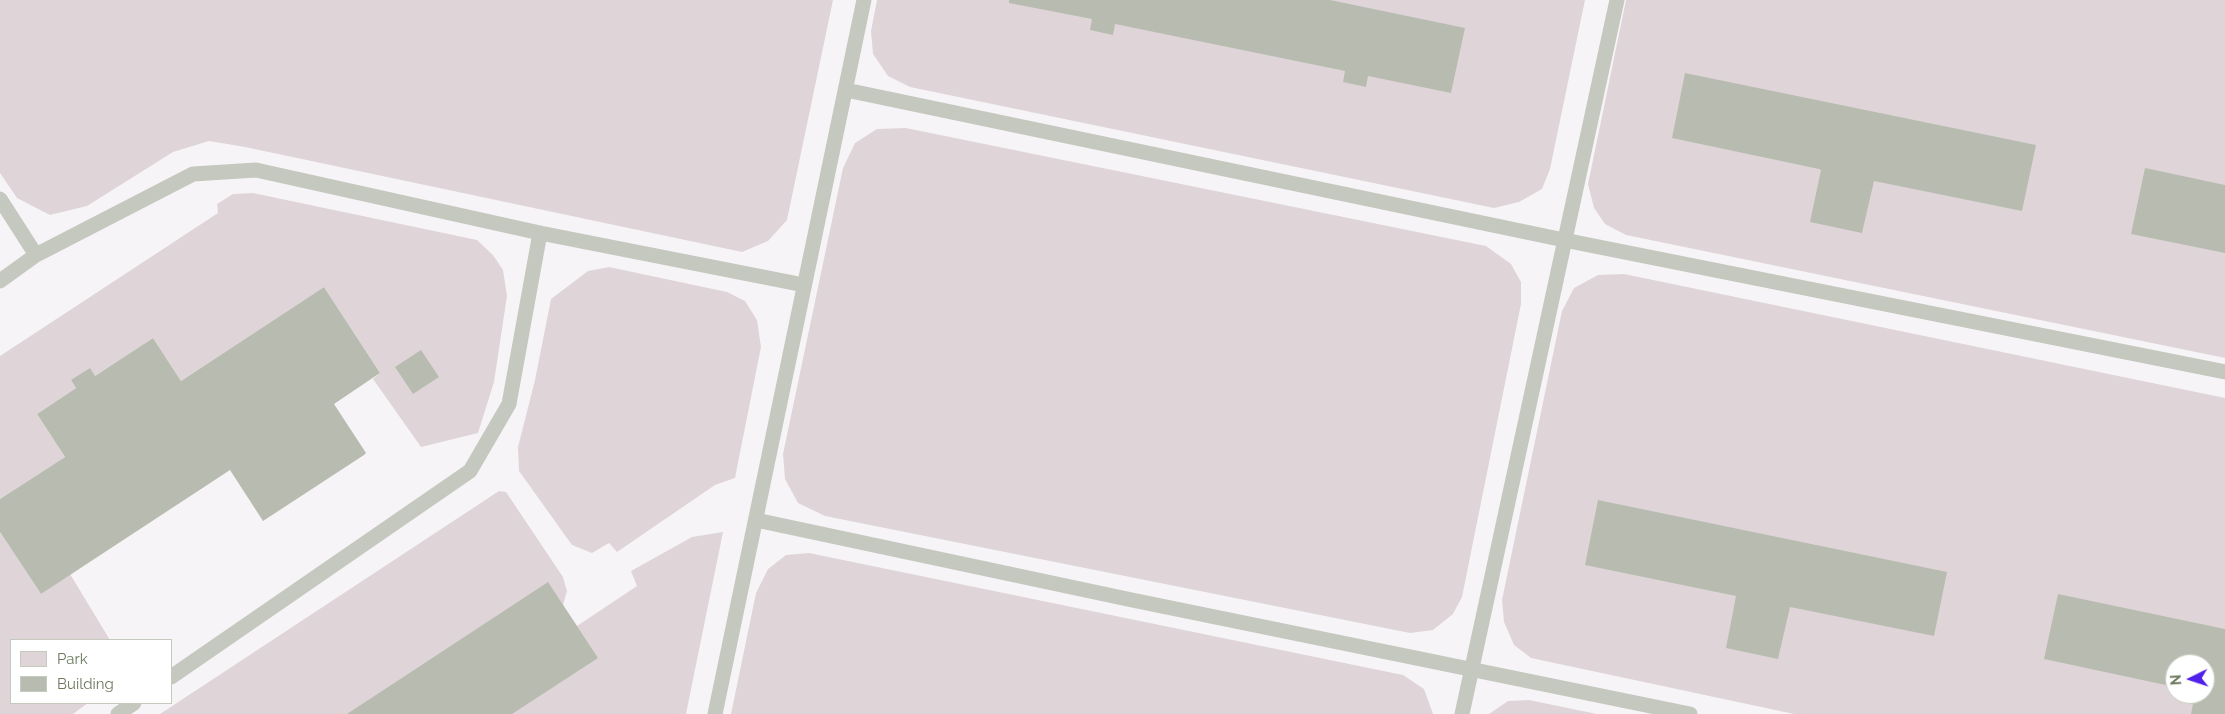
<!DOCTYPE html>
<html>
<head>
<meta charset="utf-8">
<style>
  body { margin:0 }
  #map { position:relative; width:2225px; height:714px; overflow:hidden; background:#f7f4f7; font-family:Raleway,sans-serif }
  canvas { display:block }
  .legend { position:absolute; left:10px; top:639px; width:162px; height:65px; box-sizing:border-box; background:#fff; border:1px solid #c5cabe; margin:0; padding:6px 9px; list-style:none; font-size:15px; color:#6d7a5d }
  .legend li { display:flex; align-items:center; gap:10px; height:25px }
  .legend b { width:25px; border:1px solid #c5cabe }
  .north { position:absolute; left:2165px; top:654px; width:50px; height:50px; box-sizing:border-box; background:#fff; border:1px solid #c5cabe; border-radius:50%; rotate:266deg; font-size:14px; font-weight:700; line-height:20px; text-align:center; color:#6d7a5d }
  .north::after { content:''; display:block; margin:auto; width:18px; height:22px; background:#5021ea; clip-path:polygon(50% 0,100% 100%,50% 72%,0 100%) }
</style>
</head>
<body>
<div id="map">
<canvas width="2225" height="714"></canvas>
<ul class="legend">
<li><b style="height:14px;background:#dfd5d8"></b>Park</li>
<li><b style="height:14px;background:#b8bcb0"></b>Building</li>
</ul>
<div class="north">N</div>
</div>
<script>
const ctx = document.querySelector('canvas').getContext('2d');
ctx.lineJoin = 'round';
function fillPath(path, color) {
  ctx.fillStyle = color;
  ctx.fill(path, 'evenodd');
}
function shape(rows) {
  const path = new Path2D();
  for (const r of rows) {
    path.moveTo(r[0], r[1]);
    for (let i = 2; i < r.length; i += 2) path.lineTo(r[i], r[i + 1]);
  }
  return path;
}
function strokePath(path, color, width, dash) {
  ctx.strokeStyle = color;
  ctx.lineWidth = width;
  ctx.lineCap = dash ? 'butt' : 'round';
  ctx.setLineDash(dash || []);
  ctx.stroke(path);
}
fillPath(shape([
  [0,0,833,0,787,220,768,241,742,252,245,147,209,141,173,152,87,206,50,215,17,198,0,173],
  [877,0,1585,0,1550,169,1542,189,1519,202,1494,208,910,87,888,76,873,54,871,31],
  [1626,0,2225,0,2225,358,1626,235,1605,224,1594,208,1588,184],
  [906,128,1486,246,1511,264,1521,282,1521,304,1462,597,1453,614,1433,630,1410,633,825,516,798,503,785,479,783,454,843,168,855,143,877,129],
  [253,193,477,240,493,255,503,270,507,296,494,382,478,433,421,447,373,379,380,373,324,287,181,381,153,338,95,376,71,380,76,388,37,414,65,457,0,499,0,356,218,213,217,204,233,194],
  [609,267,727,292,745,301,757,320,761,347,735,478,715,485,617,552,609,543,592,553,572,545,519,471,518,447,535,380,551,299,588,271],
  [1624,274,2225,398,2225,714,1794,714,1531,658,1514,645,1504,622,1502,600,1562,311,1574,288,1598,275],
  [2175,664,2205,664,2205,694,2175,694],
  [499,491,506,492,563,577,567,591,563,605,577,626,637,586,631,571,692,537,723,532,686,714,160,714],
  [0,532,41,594,70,574,110,640,11,640,11,703,88,703,73,714,0,714],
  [809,553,1403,675,1424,689,1433,714,731,714,756,593,768,569,786,555],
  [1529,700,1597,714,1489,714,1508,701]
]), '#dfd5d8');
fillPath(shape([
  [1009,0,1330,0,1465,28,1451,93,1368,76,1366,87,1343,82,1345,71,1115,24,1113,35,1090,30,1092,19,1009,3],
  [1685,73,2036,145,2022,211,1874,181,1862,233,1810,222,1821,170,1819,169,1672,138],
  [2145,168,2225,185,2225,253,2131,234],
  [324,287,380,373,334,404,366,453,364,455,263,521,230,470,41,594,0,532,0,499,65,457,37,414,76,388,71,380,90,368,95,376,153,338,181,381],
  [421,350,439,377,413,394,395,367],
  [1598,500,1947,572,1934,636,1790,607,1778,659,1726,648,1736,596,1585,565],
  [548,582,598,658,512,714,347,714],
  [2058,594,2225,629,2225,714,2191,714,2195,694,2205,694,2205,664,2175,664,2175,687,2044,659]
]), '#b8bcb0');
strokePath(shape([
  [846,90,1564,240,2225,372],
  [0,199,36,255],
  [0,281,36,255,193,174,256,170,540,233,804,285],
  [756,520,1132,600,1690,714],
  [171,677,470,471,509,404,540,233],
  [118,714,134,703],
  [715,714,864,0],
  [1462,714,1617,0]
]), '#c4c8bf', 15);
</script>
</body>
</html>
